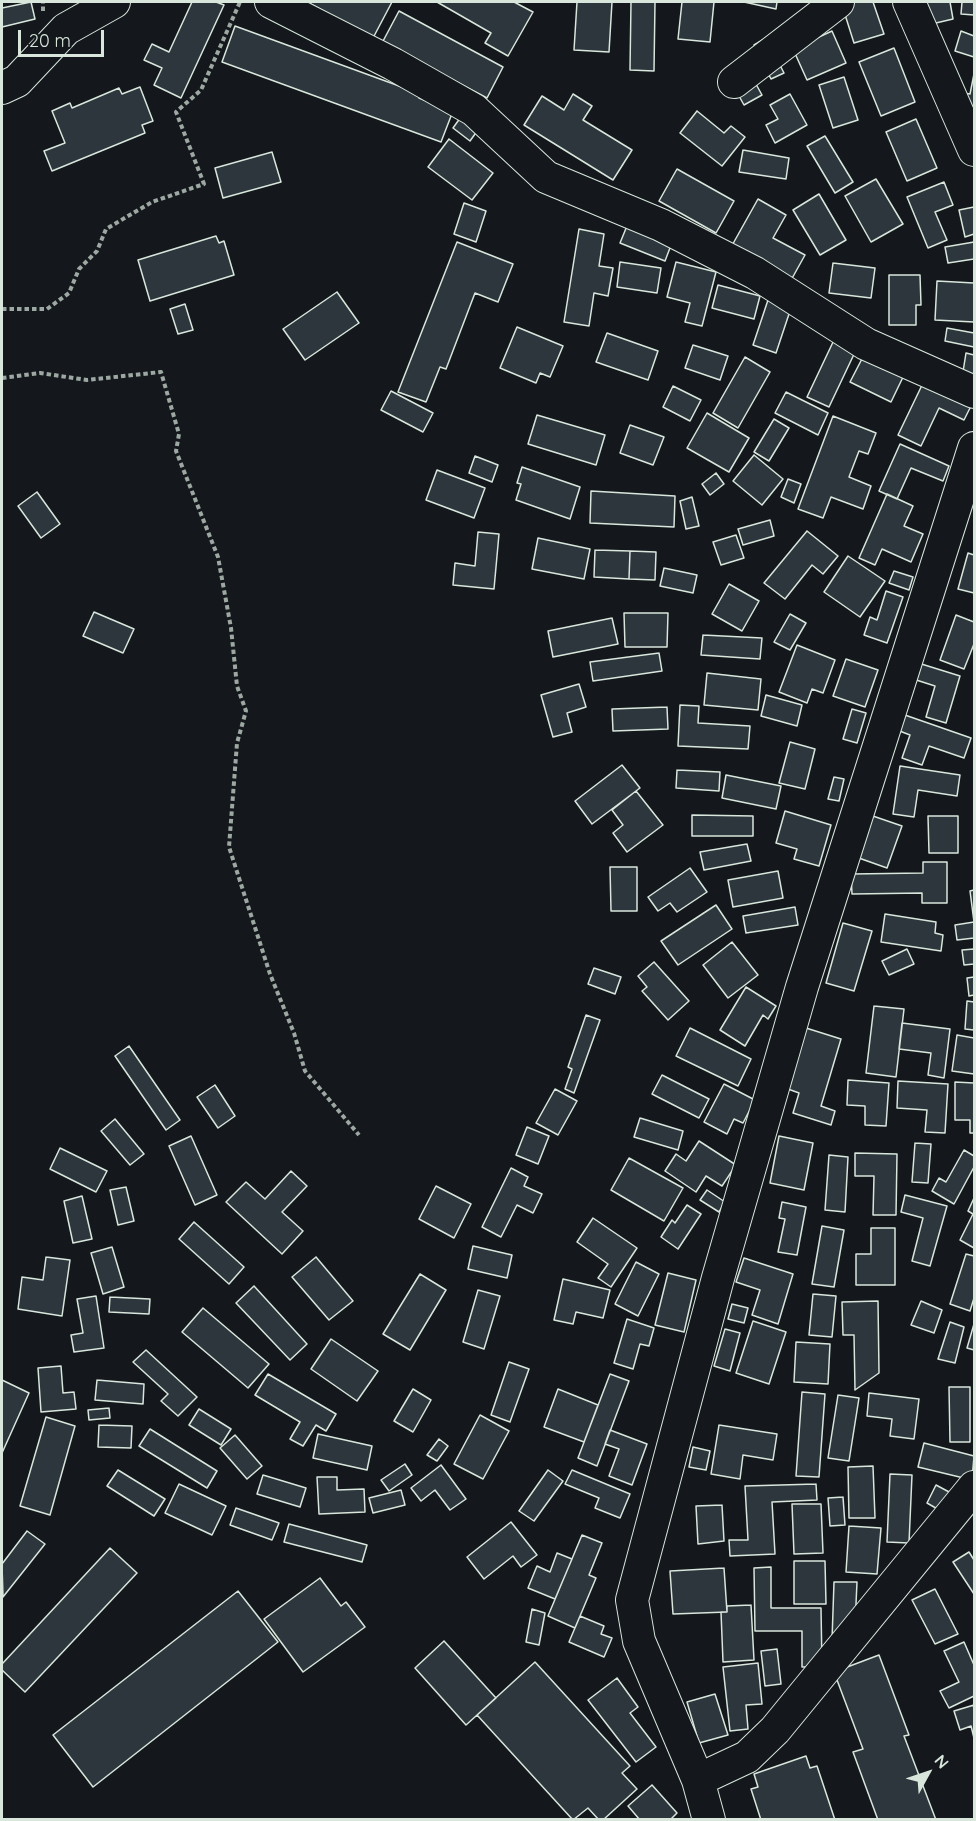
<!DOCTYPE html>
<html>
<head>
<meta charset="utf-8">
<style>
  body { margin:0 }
  #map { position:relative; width:976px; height:1821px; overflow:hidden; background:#14181c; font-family:Quicksand,sans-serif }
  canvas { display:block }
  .frame { position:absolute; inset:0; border:3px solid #d8e6dc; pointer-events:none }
  .north { position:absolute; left:898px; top:1743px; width:60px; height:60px; -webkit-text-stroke:4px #14181c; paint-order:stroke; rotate:50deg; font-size:16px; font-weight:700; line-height:24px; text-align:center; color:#d8e6dc }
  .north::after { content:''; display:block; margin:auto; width:21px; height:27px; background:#d8e6dc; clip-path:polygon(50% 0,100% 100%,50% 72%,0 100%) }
  .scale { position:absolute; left:18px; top:30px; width:86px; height:27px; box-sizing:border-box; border:3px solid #d8e6dc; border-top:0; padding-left:8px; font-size:18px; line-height:21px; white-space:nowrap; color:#d8e6dc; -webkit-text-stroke:4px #14181c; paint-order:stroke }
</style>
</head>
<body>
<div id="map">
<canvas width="976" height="1821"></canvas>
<div class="frame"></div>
<div class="north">N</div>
<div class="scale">20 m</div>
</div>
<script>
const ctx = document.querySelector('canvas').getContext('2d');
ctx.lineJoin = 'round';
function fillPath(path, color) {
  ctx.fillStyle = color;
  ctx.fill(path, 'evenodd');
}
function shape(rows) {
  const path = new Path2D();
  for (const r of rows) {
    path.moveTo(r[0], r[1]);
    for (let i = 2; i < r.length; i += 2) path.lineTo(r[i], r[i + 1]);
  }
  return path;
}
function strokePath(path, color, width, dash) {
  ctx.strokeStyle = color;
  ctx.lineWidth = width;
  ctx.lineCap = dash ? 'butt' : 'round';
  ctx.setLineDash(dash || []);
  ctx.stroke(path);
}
const building = shape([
  [31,2,35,19,2,27,2,8,31,2],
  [192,2,216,2,224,5,181,98,154,85,162,68,144,60,152,44,169,52,192,2],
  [307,2,392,2,373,38,307,2],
  [437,2,514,2,533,12,508,56,485,43,491,33,437,2],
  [577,2,612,2,609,52,574,50,577,2],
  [631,2,655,2,654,71,630,70,631,2],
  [682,2,714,2,710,42,678,39,682,2],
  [744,2,777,2,776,9,744,2],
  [841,2,873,2,884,34,854,43,841,2],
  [918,2,950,2,953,19,923,26,918,2],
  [962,2,974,2,974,15,961,14,962,2],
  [399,11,503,67,487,98,382,43,399,11],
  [235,26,421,94,419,98,453,111,441,142,222,62,235,26],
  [832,31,846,63,807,80,793,49,832,31],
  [961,31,974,36,974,57,955,51,961,31],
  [766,38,784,73,771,79,754,45,766,38],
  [894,48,915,102,881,116,859,62,894,48],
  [747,68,762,95,744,105,729,78,747,68],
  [974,74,974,112,959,108,963,93,970,94,974,74],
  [844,77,858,120,833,128,819,85,844,77],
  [140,87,153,121,142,125,145,133,52,171,44,151,65,143,52,111,70,103,72,108,119,88,122,94,140,87],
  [573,94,592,106,583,120,632,150,613,180,524,125,542,96,564,110,573,94],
  [790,94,807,125,775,143,766,125,778,119,770,105,790,94],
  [697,111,724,133,731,126,745,137,722,166,680,133,697,111],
  [463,114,480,127,470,141,453,128,463,114],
  [916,119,937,168,907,181,886,132,916,119],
  [825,136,853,182,835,193,807,146,825,136],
  [449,139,493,173,472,200,428,167,449,139],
  [743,150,789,158,786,179,739,172,743,150],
  [272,152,281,182,223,198,215,168,272,152],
  [677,169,734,201,716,233,659,201,677,169],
  [876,179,903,224,871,242,845,196,876,179],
  [944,182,953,205,935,212,947,240,928,248,907,197,944,182],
  [819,194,846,240,820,255,793,210,819,194],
  [758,199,786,215,773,238,805,255,790,282,730,249,758,199],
  [464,203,486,211,476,242,454,234,464,203],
  [974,207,974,234,965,237,959,210,974,207],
  [629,221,673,240,665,261,620,243,629,221],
  [579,229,604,234,599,266,613,268,608,296,594,293,589,326,564,322,579,229],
  [216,236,219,243,224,241,234,275,150,301,138,260,216,236],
  [457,242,513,264,498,302,475,293,446,369,440,367,426,402,398,392,457,242],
  [974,242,974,259,948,263,945,247,974,242],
  [620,262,661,268,657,293,617,287,620,262],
  [676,262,716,272,702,326,685,322,690,303,667,297,676,262],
  [833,263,875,268,871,298,829,293,833,263],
  [889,275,920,275,921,305,916,305,916,325,889,325,889,275],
  [937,281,974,283,974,322,935,320,937,281],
  [718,285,760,296,754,319,712,308,718,285],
  [337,292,359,323,305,360,283,329,337,292],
  [769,297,792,305,776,353,753,345,769,297],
  [185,304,193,330,178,334,170,309,185,304],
  [517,327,563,346,550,377,540,373,536,383,500,368,517,327],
  [947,328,974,333,974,347,945,341,947,328],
  [607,333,658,351,648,380,596,362,607,333],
  [834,340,856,350,829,407,807,397,834,340],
  [693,345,728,356,720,380,685,368,693,345],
  [865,353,905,373,891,402,850,382,865,353],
  [966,353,974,355,974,381,962,378,966,353],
  [745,357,770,372,738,428,713,413,745,357],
  [924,381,972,404,964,420,939,408,921,446,898,435,924,381],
  [673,386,701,400,690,421,663,407,673,386],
  [391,391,433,413,423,432,381,410,391,391],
  [786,392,828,413,818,435,775,413,786,392],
  [707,413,749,438,729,472,687,448,707,413],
  [537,415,605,435,596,465,528,444,537,415],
  [833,416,876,433,868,454,859,451,849,477,871,486,863,509,831,497,823,518,798,509,833,416],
  [774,419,789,428,769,461,754,452,774,419],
  [630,425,664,437,653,465,620,453,630,425],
  [900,444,949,466,943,481,911,468,897,499,879,491,900,444],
  [754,455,783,479,762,505,733,481,754,455],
  [475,456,498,465,492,482,469,473,475,456],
  [522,467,580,487,570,519,516,500,521,484,517,483,522,467],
  [437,470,485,488,474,518,426,500,437,470],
  [716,473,724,484,710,495,702,484,716,473],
  [788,479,801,484,794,503,781,497,788,479],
  [591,491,675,496,674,527,590,523,591,491],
  [37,492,60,524,41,538,18,506,37,492],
  [887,494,913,506,904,526,923,534,911,562,882,549,875,565,859,558,887,494],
  [692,497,699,526,686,529,680,501,692,497],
  [770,520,774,536,743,545,738,529,770,520],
  [807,531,838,556,823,574,812,565,785,599,764,583,807,531],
  [478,532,499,534,494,589,453,585,455,563,475,566,478,532],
  [736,535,744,558,721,565,713,542,736,535],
  [538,538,590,549,584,579,532,569,538,538],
  [595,550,630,551,629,579,594,577,595,550],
  [630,551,656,552,655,580,629,579,630,551],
  [968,553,974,555,974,593,958,589,968,553],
  [848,556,885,581,860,617,824,592,848,556],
  [664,568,697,575,693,593,660,586,664,568],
  [894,571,913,577,909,590,889,583,894,571],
  [729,584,759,601,742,631,712,614,729,584],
  [886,591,903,597,887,643,864,635,870,617,877,620,886,591],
  [94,612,134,629,123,653,83,636,94,612],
  [624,613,668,613,667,647,625,647,624,613],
  [790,614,806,623,790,650,774,642,790,614],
  [956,615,974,622,974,644,964,669,940,660,956,615],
  [612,618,618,644,553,657,548,631,612,618],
  [703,635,762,638,760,659,701,655,703,635],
  [797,645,835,660,823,693,812,689,807,703,779,692,797,645],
  [659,653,662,671,593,681,590,662,659,653],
  [846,659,878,670,865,707,833,696,846,659],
  [915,662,960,676,946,723,926,717,935,686,910,678,915,662],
  [707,673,761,679,758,710,704,705,707,673],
  [579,684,586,707,567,713,572,732,553,737,541,695,579,684],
  [766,695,802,705,797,726,761,716,766,695],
  [680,705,699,706,698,723,750,726,748,749,678,746,680,705],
  [667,707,668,729,613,731,612,709,667,707],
  [852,709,866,713,857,743,843,739,852,709],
  [902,714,971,738,964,758,929,746,922,765,902,758,910,735,897,730,902,714],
  [790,742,815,749,805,789,779,783,790,742],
  [622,765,640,788,592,824,575,801,622,765],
  [900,766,960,775,957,796,918,790,914,817,893,814,900,766],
  [677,770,720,772,719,791,676,788,677,770],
  [726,775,781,786,776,809,722,798,726,775],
  [834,777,844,779,839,801,828,799,834,777],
  [636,791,663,825,627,852,613,833,623,825,612,810,636,791],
  [785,811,831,825,819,866,794,859,797,849,776,843,785,811],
  [692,815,753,816,753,836,692,836,692,815],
  [870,815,902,826,887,868,856,857,870,815],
  [928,816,958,816,958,853,929,853,928,816],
  [747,844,751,861,704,870,700,852,747,844],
  [923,862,947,862,947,903,922,903,922,893,852,894,851,874,923,873,923,862],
  [610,867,637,867,637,911,611,911,610,867],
  [690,868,707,892,677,912,670,903,658,911,648,897,690,868],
  [778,871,783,898,733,907,728,880,778,871],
  [974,890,974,938,957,940,955,925,974,922,970,891,974,890],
  [716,905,732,929,678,965,661,941,716,905],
  [795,907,798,925,746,933,743,916,795,907],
  [885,914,936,922,935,933,943,935,941,951,881,942,885,914],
  [843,923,872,931,854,991,826,983,843,923],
  [732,942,758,975,728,998,703,965,732,942],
  [907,949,914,964,889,975,882,961,907,949],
  [974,949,974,964,964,965,962,950,974,949],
  [654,962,689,1001,668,1020,642,991,647,987,638,976,654,962],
  [594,968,621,977,615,994,588,984,594,968],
  [974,977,974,995,969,996,967,978,974,977],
  [746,987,776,1006,768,1019,763,1015,745,1046,720,1030,746,987],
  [967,1001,974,1002,974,1030,965,1029,967,1001],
  [874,1006,904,1009,896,1077,866,1073,874,1006],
  [586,1015,600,1020,574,1093,565,1089,572,1069,568,1067,586,1015],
  [902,1023,950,1029,944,1078,928,1075,931,1053,899,1049,902,1023],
  [690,1028,751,1059,738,1086,676,1056,690,1028],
  [806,1028,841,1039,821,1106,835,1111,831,1125,793,1113,799,1093,788,1089,806,1028],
  [957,1035,974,1038,974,1074,952,1071,957,1035],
  [129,1046,180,1120,166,1130,115,1056,129,1046],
  [662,1075,709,1099,699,1118,652,1094,662,1075],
  [848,1080,889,1083,886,1126,865,1125,865,1106,847,1105,848,1080],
  [898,1081,948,1084,945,1133,925,1132,927,1110,897,1108,898,1081],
  [955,1082,974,1083,974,1133,970,1133,970,1120,955,1120,955,1082],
  [724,1084,755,1100,743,1123,734,1119,727,1134,704,1122,724,1084],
  [215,1085,235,1116,218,1128,197,1097,215,1085],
  [555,1089,577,1101,558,1135,536,1123,555,1089],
  [640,1118,683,1131,678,1150,634,1137,640,1118],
  [115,1119,144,1154,130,1165,101,1131,115,1119],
  [527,1127,549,1136,538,1164,516,1155,527,1127],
  [191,1136,217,1195,195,1205,169,1146,191,1136],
  [779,1136,813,1143,804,1190,770,1183,779,1136],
  [699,1141,736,1165,722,1186,706,1176,696,1192,665,1171,676,1154,686,1161,699,1141],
  [915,1143,931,1144,928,1183,912,1182,915,1143],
  [60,1148,107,1171,96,1192,50,1169,60,1148],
  [964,1150,974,1156,974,1167,954,1204,932,1191,939,1178,946,1182,964,1150],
  [855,1153,897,1154,896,1215,873,1215,874,1176,855,1176,855,1153],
  [829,1155,848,1157,845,1212,825,1210,829,1155],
  [629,1158,683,1188,664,1221,611,1190,629,1158],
  [511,1168,528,1177,524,1186,542,1194,533,1213,517,1205,501,1237,482,1227,511,1168],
  [291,1171,307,1186,282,1212,303,1231,282,1254,226,1202,246,1182,265,1199,291,1171],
  [436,1186,471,1204,454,1238,419,1219,436,1186],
  [126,1187,134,1221,118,1225,110,1190,126,1187],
  [707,1190,725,1202,719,1212,700,1200,707,1190],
  [905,1195,947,1206,930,1266,912,1261,923,1218,901,1212,905,1195],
  [82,1196,92,1239,73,1243,64,1201,82,1196],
  [974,1198,974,1248,960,1240,973,1214,968,1211,974,1198],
  [782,1202,806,1207,797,1255,778,1252,785,1219,779,1218,782,1202],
  [687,1205,701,1214,678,1249,661,1237,672,1220,675,1223,687,1205],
  [593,1218,637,1248,611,1287,598,1278,608,1264,577,1242,593,1218],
  [194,1222,244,1267,229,1284,179,1239,194,1222],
  [822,1226,844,1230,834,1287,812,1284,822,1226],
  [871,1228,895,1228,895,1285,856,1285,856,1254,871,1254,871,1228],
  [473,1246,512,1255,507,1278,468,1269,473,1246],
  [112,1247,124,1287,103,1294,91,1253,112,1247],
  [966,1254,974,1256,974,1298,970,1311,950,1304,966,1254],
  [46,1257,70,1260,62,1316,18,1309,22,1277,43,1280,46,1257],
  [316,1257,353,1301,329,1320,292,1277,316,1257],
  [744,1258,793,1274,778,1324,752,1315,760,1290,736,1282,744,1258],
  [636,1262,659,1274,638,1316,615,1304,636,1262],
  [668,1273,696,1280,684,1332,655,1325,668,1273],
  [420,1274,446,1290,410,1350,383,1334,420,1274],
  [563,1279,610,1290,603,1318,576,1312,573,1324,554,1320,563,1279],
  [254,1286,307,1344,290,1360,236,1303,254,1286],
  [478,1290,500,1296,484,1349,463,1342,478,1290],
  [813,1294,836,1296,832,1337,809,1335,813,1294],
  [96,1296,104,1348,74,1352,71,1335,83,1333,77,1299,96,1296],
  [110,1297,150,1299,149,1314,109,1312,110,1297],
  [878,1301,879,1373,855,1390,854,1335,843,1335,842,1302,878,1301],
  [921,1301,942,1310,934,1333,911,1325,921,1301],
  [732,1304,748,1308,744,1323,728,1319,732,1304],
  [203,1308,269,1364,248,1388,182,1332,203,1308],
  [627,1319,654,1328,649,1346,640,1344,633,1369,614,1363,627,1319],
  [753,1321,786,1332,769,1384,736,1373,753,1321],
  [950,1322,964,1327,955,1363,938,1359,950,1322],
  [974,1324,974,1350,967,1348,974,1324],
  [725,1329,740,1333,730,1371,714,1366,725,1329],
  [331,1339,378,1371,357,1401,311,1369,331,1339],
  [796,1342,830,1344,828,1384,794,1382,796,1342],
  [146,1350,197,1397,178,1416,161,1401,168,1394,133,1362,146,1350],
  [509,1362,529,1369,510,1422,491,1415,509,1362],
  [61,1366,63,1393,74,1392,76,1409,41,1412,38,1368,61,1366],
  [268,1374,336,1414,326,1431,316,1425,303,1446,290,1439,300,1422,255,1395,268,1374],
  [610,1374,629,1381,597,1466,578,1458,610,1374],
  [2,1380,29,1393,2,1453,2,1380],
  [97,1380,144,1384,143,1404,95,1400,97,1380],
  [949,1387,970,1387,970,1442,950,1442,949,1387],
  [413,1389,431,1400,413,1432,394,1421,413,1389],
  [558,1389,598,1405,584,1442,544,1427,558,1389],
  [802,1392,825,1394,819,1477,796,1476,802,1392],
  [869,1393,919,1399,914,1439,890,1436,892,1419,867,1416,869,1393],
  [838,1395,859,1398,849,1461,828,1458,838,1395],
  [109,1408,110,1418,89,1420,88,1410,109,1408],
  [199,1409,231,1429,221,1445,189,1425,199,1409],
  [480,1415,509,1431,483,1479,454,1464,480,1415],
  [46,1417,75,1426,50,1515,20,1506,46,1417],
  [99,1425,132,1426,131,1448,98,1447,99,1425],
  [719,1425,777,1434,773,1460,743,1455,740,1479,711,1474,719,1425],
  [150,1429,217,1471,207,1488,139,1446,150,1429],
  [610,1430,647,1444,632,1485,609,1476,619,1449,605,1444,610,1430],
  [318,1434,372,1446,367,1470,313,1458,318,1434],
  [235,1435,262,1466,247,1479,220,1448,235,1435],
  [439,1439,448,1446,437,1461,427,1455,439,1439],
  [924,1443,974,1456,972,1480,918,1467,924,1443],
  [693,1447,710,1451,706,1470,689,1467,693,1447],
  [405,1464,412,1475,389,1491,381,1480,405,1464],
  [441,1465,466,1499,450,1510,435,1490,421,1501,411,1488,441,1465],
  [873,1466,875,1518,849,1518,848,1467,873,1466],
  [118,1470,165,1499,154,1516,107,1486,118,1470],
  [548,1470,563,1481,534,1521,519,1511,548,1470],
  [572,1470,630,1494,620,1518,595,1508,599,1498,565,1484,572,1470],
  [890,1474,912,1475,909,1543,887,1542,890,1474],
  [263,1475,306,1488,300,1507,257,1494,263,1475],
  [317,1477,337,1477,337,1490,364,1489,365,1512,319,1514,317,1477],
  [179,1484,226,1506,212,1535,165,1513,179,1484],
  [816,1484,817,1500,772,1502,775,1554,730,1556,729,1540,748,1540,745,1486,816,1484],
  [936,1485,951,1493,941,1511,927,1503,936,1485],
  [401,1490,405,1505,373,1513,369,1498,401,1490],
  [843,1497,845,1525,830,1526,828,1498,843,1497],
  [792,1504,821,1504,823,1553,794,1554,792,1504],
  [722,1505,724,1541,698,1544,696,1506,722,1505],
  [236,1508,279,1523,272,1540,230,1525,236,1508],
  [511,1522,537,1555,521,1567,513,1556,484,1579,467,1557,511,1522],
  [289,1524,367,1545,362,1562,284,1542,289,1524],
  [849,1526,881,1528,877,1574,846,1572,849,1526],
  [27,1531,45,1544,3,1597,2,1564,27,1531],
  [582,1535,602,1543,589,1575,596,1578,575,1628,548,1616,582,1535],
  [110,1548,137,1573,25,1692,2,1670,2,1664,110,1548],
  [969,1552,974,1560,974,1594,953,1562,969,1552],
  [557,1553,572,1559,555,1599,528,1588,537,1566,550,1572,557,1553],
  [794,1561,825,1561,826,1604,794,1604,794,1561],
  [771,1567,771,1608,821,1608,822,1667,802,1667,802,1631,755,1631,754,1568,771,1567],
  [724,1568,727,1612,673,1614,670,1571,724,1568],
  [320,1578,341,1606,346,1602,365,1627,303,1672,264,1619,320,1578],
  [834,1582,857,1582,855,1626,832,1640,834,1582],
  [935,1589,958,1634,935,1644,912,1600,935,1589],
  [238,1591,278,1642,93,1787,53,1735,238,1591],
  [751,1605,754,1660,723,1662,721,1612,727,1612,727,1606,751,1605],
  [532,1609,545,1613,539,1645,526,1642,532,1609],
  [580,1616,604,1626,601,1634,612,1638,604,1657,569,1642,580,1616],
  [444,1641,496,1698,466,1725,415,1668,444,1641],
  [964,1642,974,1665,974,1696,949,1708,940,1691,959,1682,944,1651,964,1642],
  [777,1649,781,1684,765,1686,761,1651,777,1649],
  [879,1655,909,1735,904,1736,936,1820,878,1820,853,1752,863,1749,834,1672,879,1655],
  [535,1662,630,1766,622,1773,637,1789,603,1820,599,1820,588,1808,573,1820,477,1715,535,1662],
  [758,1663,762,1704,746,1705,748,1729,730,1731,723,1667,758,1663],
  [617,1678,638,1707,630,1713,656,1747,636,1762,588,1700,617,1678],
  [715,1694,728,1735,699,1743,687,1702,715,1694],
  [974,1705,974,1738,971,1726,960,1730,954,1711,974,1705],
  [806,1756,810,1768,817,1766,835,1820,761,1820,751,1789,758,1787,754,1774,806,1756],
  [652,1785,677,1813,670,1820,640,1820,628,1806,652,1785]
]);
fillPath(building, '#2c363c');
strokePath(building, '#d8e6dc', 1.5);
const minor = shape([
  [271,2,393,64,474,110,546,177,661,225,755,273,866,344,974,392],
  [909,2,974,150],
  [734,82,838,2],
  [2,88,17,81,66,29,114,2],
  [698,1780,747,1757,775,1730,974,1487],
  [709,1820,698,1780,639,1641,632,1600,718,1278,802,987,974,448]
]);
strokePath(minor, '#d8e6dc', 34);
strokePath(shape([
  [43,11,43,2],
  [2,309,47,309,69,293,79,269,97,251,106,229,152,202,204,184,176,112,201,90,240,2],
  [2,378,40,373,87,380,161,372,179,434,176,451,218,557,231,628,237,686,246,711,237,743,229,847,270,974,294,1033,305,1071,359,1135]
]), '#9da8a2', 4, [4.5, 3]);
strokePath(minor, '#14181c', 32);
</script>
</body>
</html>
